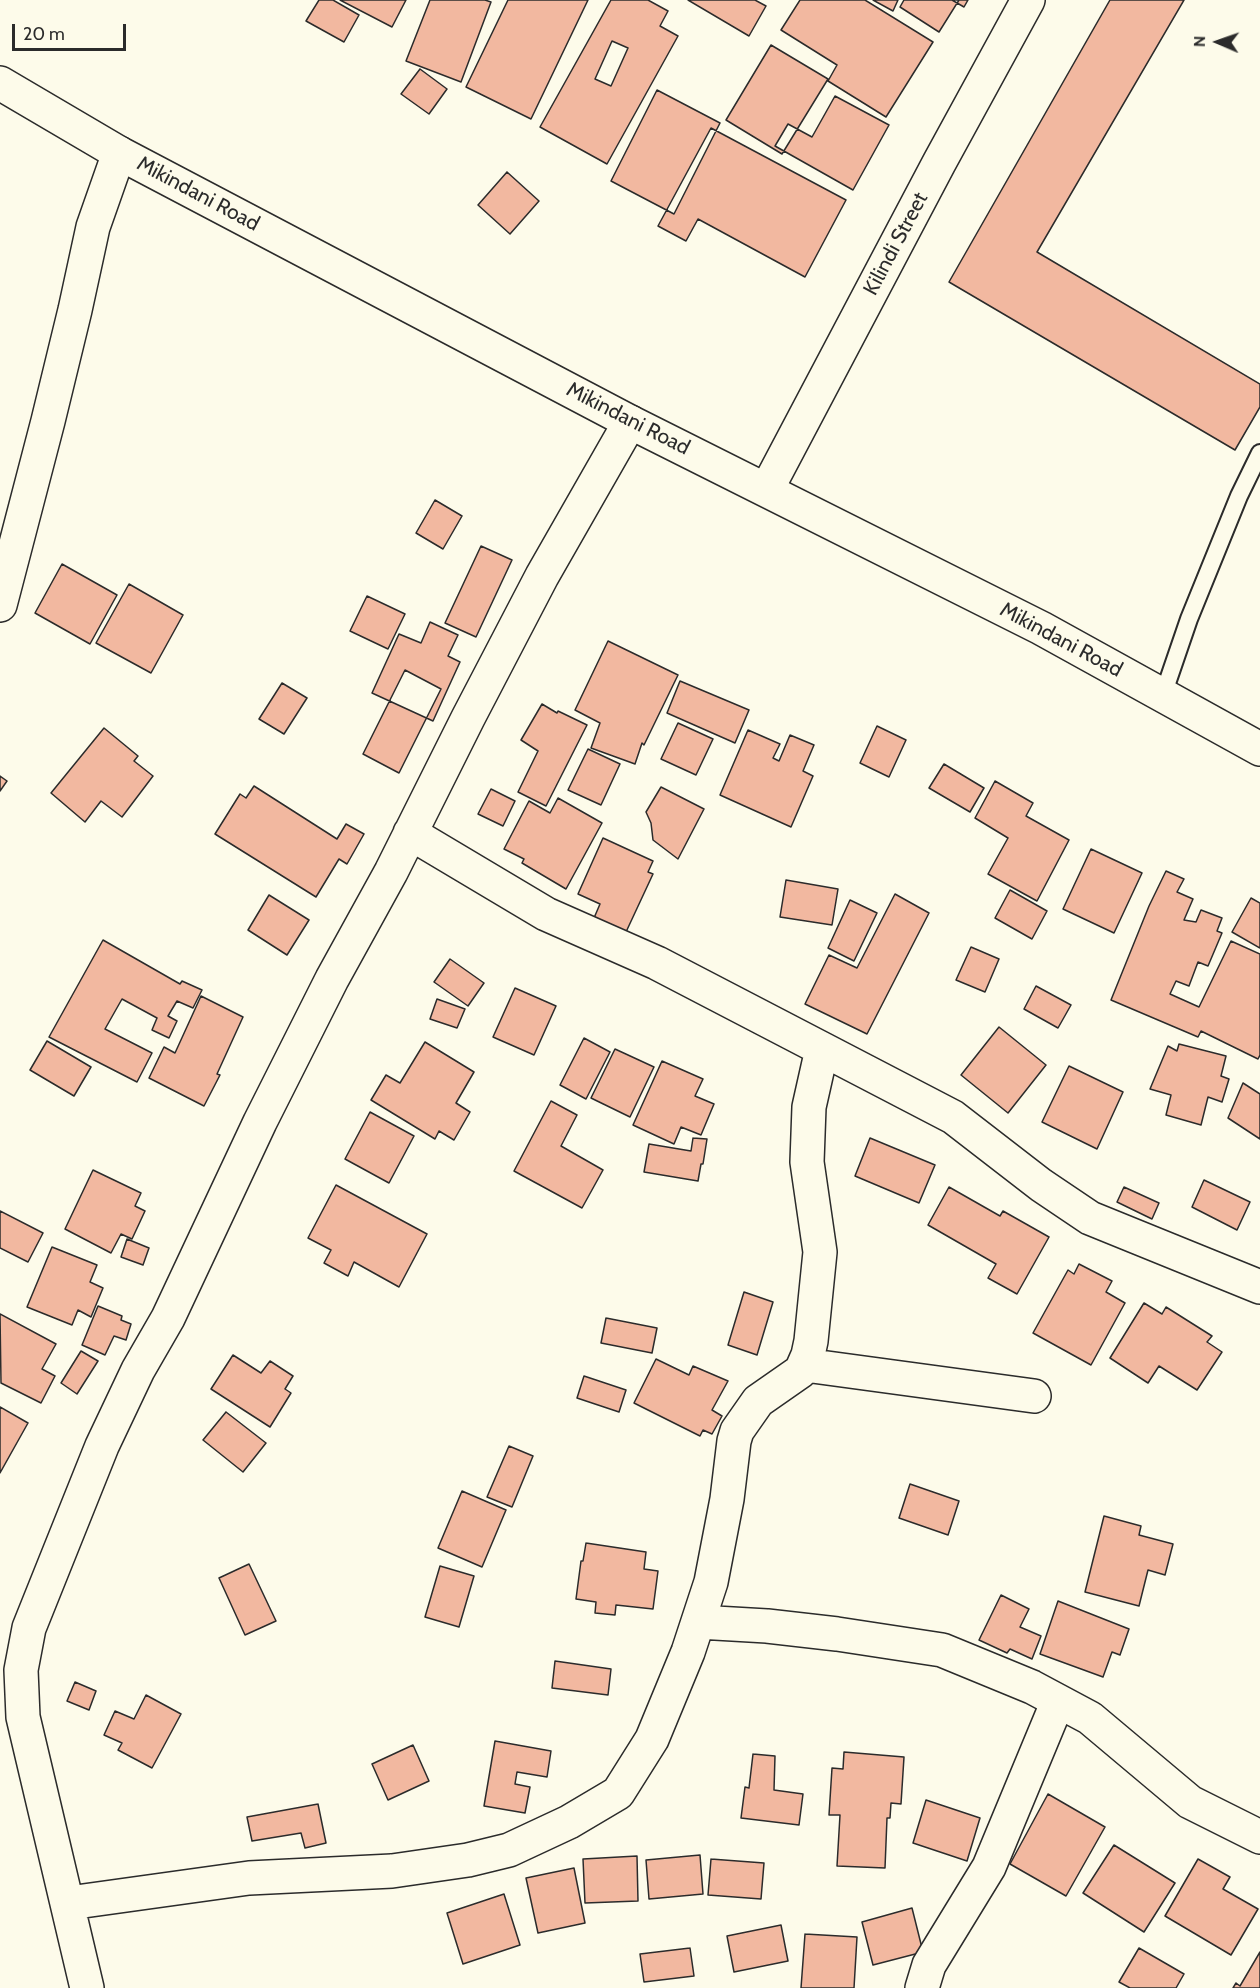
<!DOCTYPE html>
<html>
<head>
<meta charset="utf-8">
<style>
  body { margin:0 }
  #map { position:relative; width:1260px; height:1988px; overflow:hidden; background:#fdfbea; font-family:Cabin,sans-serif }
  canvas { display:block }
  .north { position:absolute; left:1188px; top:12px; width:60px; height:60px; -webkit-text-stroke:4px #fdfbea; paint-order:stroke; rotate:272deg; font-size:16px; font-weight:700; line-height:24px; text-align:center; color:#2b2b2b }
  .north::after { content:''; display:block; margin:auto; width:21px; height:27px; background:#2b2b2b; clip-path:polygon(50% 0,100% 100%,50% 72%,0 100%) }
  .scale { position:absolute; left:12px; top:24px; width:114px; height:27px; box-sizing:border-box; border:3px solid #2b2b2b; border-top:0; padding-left:8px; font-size:18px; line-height:21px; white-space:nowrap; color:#2b2b2b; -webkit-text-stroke:4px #fdfbea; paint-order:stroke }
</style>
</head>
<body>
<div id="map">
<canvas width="1260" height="1988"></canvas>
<div class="north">N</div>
<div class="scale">20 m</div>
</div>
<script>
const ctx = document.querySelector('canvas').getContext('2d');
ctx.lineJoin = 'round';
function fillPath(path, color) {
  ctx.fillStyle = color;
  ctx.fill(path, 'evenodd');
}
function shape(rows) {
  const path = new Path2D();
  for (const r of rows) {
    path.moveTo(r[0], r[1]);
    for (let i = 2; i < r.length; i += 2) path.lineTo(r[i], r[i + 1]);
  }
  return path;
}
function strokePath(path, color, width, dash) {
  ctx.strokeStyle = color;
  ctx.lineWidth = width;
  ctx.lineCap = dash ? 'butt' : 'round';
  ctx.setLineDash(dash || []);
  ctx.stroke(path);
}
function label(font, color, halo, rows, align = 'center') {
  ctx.font = font + ' Cabin,sans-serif';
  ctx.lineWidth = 4.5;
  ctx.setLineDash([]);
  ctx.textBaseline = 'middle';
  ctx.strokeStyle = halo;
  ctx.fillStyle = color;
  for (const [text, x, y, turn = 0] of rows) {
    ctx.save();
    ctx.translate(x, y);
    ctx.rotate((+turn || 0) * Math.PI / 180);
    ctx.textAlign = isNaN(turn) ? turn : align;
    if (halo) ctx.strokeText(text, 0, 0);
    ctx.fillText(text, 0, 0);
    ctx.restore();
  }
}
const building = shape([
  [319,0,333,0,359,15,344,42,306,21,319,0],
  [340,0,406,0,392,27,340,0],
  [430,0,485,0,491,2,461,82,406,61,430,0],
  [508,0,588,0,531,119,466,87,508,0],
  [611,0,648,0,668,11,660,26,678,36,607,164,540,127,611,0],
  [612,41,628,48,611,86,595,79,612,41],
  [688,0,755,0,766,6,749,36,688,0],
  [800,0,865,0,933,42,886,117,828,81,837,65,781,30,800,0],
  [873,0,898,0,893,11,873,0],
  [904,0,959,0,939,32,900,7,904,0],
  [952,0,968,0,964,7,952,0],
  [1110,0,1184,0,1037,252,1260,384,1260,407,1235,450,949,282,1110,0],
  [771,45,828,79,782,154,726,120,771,45],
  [420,69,447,89,429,114,401,94,420,69],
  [657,90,720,123,674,214,611,181,657,90],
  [835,96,889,125,853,190,775,146,788,124,812,137,835,96],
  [711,128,846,200,805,277,698,219,686,241,658,226,711,128],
  [507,172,539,201,510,234,478,205,507,172],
  [435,500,462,516,443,549,416,533,435,500],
  [481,546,512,560,476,637,445,623,481,546],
  [62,564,117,595,90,644,35,613,62,564],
  [129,584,183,615,151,673,96,643,129,584],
  [367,596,405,614,388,649,350,631,367,596],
  [430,622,458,635,448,656,460,662,433,721,372,693,399,634,421,643,430,622],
  [608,641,678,675,644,745,642,743,635,764,591,748,600,723,575,710,608,641],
  [405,670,441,689,399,773,363,754,405,670],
  [680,681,749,710,735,743,667,713,680,681],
  [282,683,307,698,284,734,259,719,282,683],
  [542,704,557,713,558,711,587,725,546,806,518,792,538,751,521,740,542,704],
  [678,723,713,739,696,775,661,759,678,723],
  [877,726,906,740,889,777,860,763,877,726],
  [104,728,138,756,134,761,153,776,122,817,101,801,85,822,51,793,104,728],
  [748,730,780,744,773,758,779,761,790,735,814,745,803,771,813,776,791,827,720,795,748,730],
  [588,749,620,764,601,805,568,790,588,749],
  [944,764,984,788,970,812,929,788,944,764],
  [0,776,7,781,0,791,0,776],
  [995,781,1033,803,1026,816,1069,840,1037,901,988,874,1008,838,975,818,995,781],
  [254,786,337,839,346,824,364,834,347,864,339,859,316,897,215,834,240,794,246,798,254,786],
  [661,787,704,809,678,859,653,840,651,823,646,812,661,787],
  [491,789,515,801,503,826,478,814,491,789],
  [558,798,602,823,566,889,522,863,524,859,504,849,529,801,550,813,558,798],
  [603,838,653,861,648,872,653,874,626,932,594,918,600,904,578,894,603,838],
  [1091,849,1142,873,1114,933,1063,909,1091,849],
  [1166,871,1184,879,1177,892,1193,899,1184,920,1196,922,1201,910,1222,918,1217,931,1222,933,1208,966,1198,962,1189,986,1176,981,1170,994,1199,1007,1231,941,1260,954,1260,1055,1258,1059,1201,1031,1198,1037,1111,1000,1149,906,1166,871],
  [786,880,838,889,832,925,780,917,786,880],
  [1010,890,1047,911,1032,939,995,918,1010,890],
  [895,894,929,913,867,1034,805,1004,829,955,857,968,895,894],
  [269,895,309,920,287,955,248,930,269,895],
  [1251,898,1260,903,1260,948,1232,932,1251,898],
  [850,900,877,913,854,961,828,948,850,900],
  [103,940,180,984,182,981,202,990,193,1008,177,1001,168,1016,177,1021,169,1038,152,1030,157,1018,122,999,105,1029,152,1053,137,1082,49,1037,103,940],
  [971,947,999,959,985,992,956,980,971,947],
  [450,959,484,983,468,1006,434,982,450,959],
  [1036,986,1071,1005,1058,1028,1024,1009,1036,986],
  [515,988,556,1006,534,1055,493,1037,515,988],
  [201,996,243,1017,217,1074,220,1075,204,1106,149,1078,164,1047,175,1053,201,996],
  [437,999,465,1009,457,1028,430,1019,437,999],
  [999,1027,1046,1065,1008,1113,961,1075,999,1027],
  [584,1038,610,1052,586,1099,560,1085,584,1038],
  [47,1041,91,1067,74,1096,30,1070,47,1041],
  [425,1042,474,1072,456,1103,470,1112,454,1140,439,1131,435,1139,371,1100,386,1075,400,1083,425,1042],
  [1179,1044,1226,1056,1221,1076,1229,1079,1222,1102,1208,1097,1201,1125,1166,1115,1171,1095,1150,1089,1168,1046,1177,1051,1179,1044],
  [615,1049,654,1067,630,1117,591,1098,615,1049],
  [662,1061,703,1079,695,1096,714,1104,701,1135,681,1127,674,1144,633,1125,662,1061],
  [1069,1066,1123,1092,1097,1149,1042,1122,1069,1066],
  [1243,1083,1260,1094,1260,1139,1228,1118,1243,1083],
  [551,1101,577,1115,561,1146,603,1170,582,1208,514,1171,551,1101],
  [370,1112,414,1136,389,1183,345,1159,370,1112],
  [693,1138,707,1139,703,1164,701,1164,698,1181,644,1172,649,1144,691,1151,693,1138],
  [870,1138,935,1165,919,1203,855,1176,870,1138],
  [93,1170,141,1193,135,1206,145,1211,132,1239,121,1234,111,1253,65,1229,93,1170],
  [1204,1180,1250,1202,1237,1230,1192,1207,1204,1180],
  [336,1185,427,1234,399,1287,354,1262,348,1276,324,1263,331,1250,308,1238,336,1185],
  [949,1187,1000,1216,1003,1211,1049,1237,1017,1294,988,1278,996,1264,928,1225,949,1187],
  [1124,1187,1159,1203,1152,1219,1117,1202,1124,1187],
  [0,1211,43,1233,28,1262,0,1248,0,1211],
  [127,1239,149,1248,143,1265,121,1257,127,1239],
  [52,1247,97,1265,90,1282,103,1288,91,1317,78,1310,72,1325,27,1307,52,1247],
  [1079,1264,1112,1281,1106,1292,1125,1303,1091,1365,1033,1333,1068,1270,1074,1274,1079,1264],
  [744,1292,773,1302,757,1355,728,1345,744,1292],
  [1144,1303,1162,1314,1166,1307,1212,1336,1207,1342,1222,1352,1197,1390,1159,1366,1148,1383,1110,1358,1144,1303],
  [98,1306,122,1316,121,1320,131,1324,126,1340,114,1336,105,1355,82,1345,98,1306],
  [0,1314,56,1344,42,1369,55,1376,41,1403,1,1383,0,1314],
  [606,1318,657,1328,652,1353,601,1343,606,1318],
  [81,1351,98,1361,77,1394,61,1383,81,1351],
  [233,1355,261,1373,270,1361,293,1376,285,1389,291,1393,270,1427,211,1389,233,1355],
  [656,1359,689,1375,693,1366,728,1381,712,1410,722,1416,712,1434,703,1430,700,1436,634,1403,656,1359],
  [584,1376,626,1390,619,1412,577,1398,584,1376],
  [0,1407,28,1423,0,1473,0,1407],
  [226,1412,266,1443,243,1472,203,1440,226,1412],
  [509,1446,533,1456,512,1507,487,1497,509,1446],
  [910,1484,959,1501,948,1535,899,1518,910,1484],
  [462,1491,506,1510,482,1567,438,1548,462,1491],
  [1104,1516,1141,1526,1139,1535,1173,1544,1165,1575,1148,1570,1139,1606,1085,1592,1104,1516],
  [586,1543,646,1552,644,1569,658,1571,653,1609,616,1605,615,1615,595,1613,596,1602,576,1599,581,1561,583,1561,586,1543],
  [249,1564,276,1621,245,1635,219,1578,249,1564],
  [440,1566,474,1576,459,1627,425,1617,440,1566],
  [1001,1595,1029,1609,1020,1627,1041,1636,1032,1659,1010,1649,1007,1653,979,1640,1001,1595],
  [1058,1601,1129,1629,1120,1655,1112,1652,1103,1677,1040,1654,1058,1601],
  [555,1661,611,1669,608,1695,552,1688,555,1661],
  [75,1682,96,1691,89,1710,67,1701,75,1682],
  [146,1695,181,1714,152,1768,118,1750,122,1743,104,1735,115,1711,134,1719,146,1695],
  [495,1741,551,1751,547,1777,517,1772,515,1784,530,1787,525,1813,484,1806,495,1741],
  [413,1745,429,1781,388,1800,372,1764,413,1745],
  [844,1752,904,1757,901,1804,891,1803,890,1818,887,1818,885,1868,837,1866,840,1815,829,1815,832,1768,843,1769,844,1752],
  [753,1754,775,1756,774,1790,803,1794,799,1825,741,1818,745,1787,749,1788,753,1754],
  [1048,1794,1105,1827,1066,1896,1010,1864,1048,1794],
  [926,1800,980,1818,967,1861,913,1843,926,1800],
  [318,1804,326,1843,305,1848,301,1833,252,1841,247,1817,318,1804],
  [1114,1845,1175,1883,1144,1932,1083,1893,1114,1845],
  [700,1855,703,1894,649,1899,646,1860,700,1855],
  [637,1856,638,1901,585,1903,583,1859,637,1856],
  [711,1859,764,1863,761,1899,708,1895,711,1859],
  [1198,1859,1230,1877,1223,1889,1258,1909,1231,1955,1165,1916,1198,1859],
  [574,1868,585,1923,538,1933,526,1878,574,1868],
  [504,1894,520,1945,463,1964,447,1913,504,1894],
  [912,1908,923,1952,873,1965,862,1922,912,1908],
  [781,1925,788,1961,734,1972,727,1936,781,1925],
  [805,1934,857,1937,854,1988,801,1988,805,1934],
  [690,1948,694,1976,644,1982,640,1954,690,1948],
  [1139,1948,1184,1974,1176,1988,1130,1988,1119,1982,1139,1948],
  [1260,1952,1260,1988,1233,1988,1236,1983,1240,1986,1260,1952]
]);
fillPath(building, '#f2b8a0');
strokePath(building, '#2b2b2b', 1.5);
const service = shape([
  [1163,695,1189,619,1239,496,1260,453]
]);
const minor = shape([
  [767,489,939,163,1028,0],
  [0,605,48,421,75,310,93,227,119,153],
  [410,833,546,914,657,963,953,1117,1041,1185,1090,1218,1260,1287],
  [805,1365,1034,1396],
  [698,1622,767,1626,837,1634,942,1650,1032,1687,1090,1718,1190,1802,1260,1837],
  [69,1903,249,1878,392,1871,468,1860,509,1850,569,1822,618,1793,652,1739,688,1652,711,1582,727,1499,734,1441,737,1431,758,1401,801,1371,808,1355,811,1341,820,1252,807,1162,809,1107,822,1049],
  [87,1988,23,1717,21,1670,29,1628,102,1446,138,1370,168,1318,260,1122,332,979,391,872,468,718,542,576,630,422],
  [922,1988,929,1965,989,1867,1058,1701]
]);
const trunk = shape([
  [0,83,119,153,630,422,1041,628,1260,749]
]);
strokePath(service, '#2b2b2b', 20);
strokePath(minor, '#2b2b2b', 36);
strokePath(trunk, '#2b2b2b', 36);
strokePath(service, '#fdfbea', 16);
strokePath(minor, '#fdfbea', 33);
strokePath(trunk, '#fdfbea', 33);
label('21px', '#2b2b2b', '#fdfbea', [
  ["Mikindani Road",198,194,28],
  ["Kilindi Street",896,244,-62],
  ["Mikindani Road",628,419,27],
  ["Mikindani Road",1061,640,28]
]);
</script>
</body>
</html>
